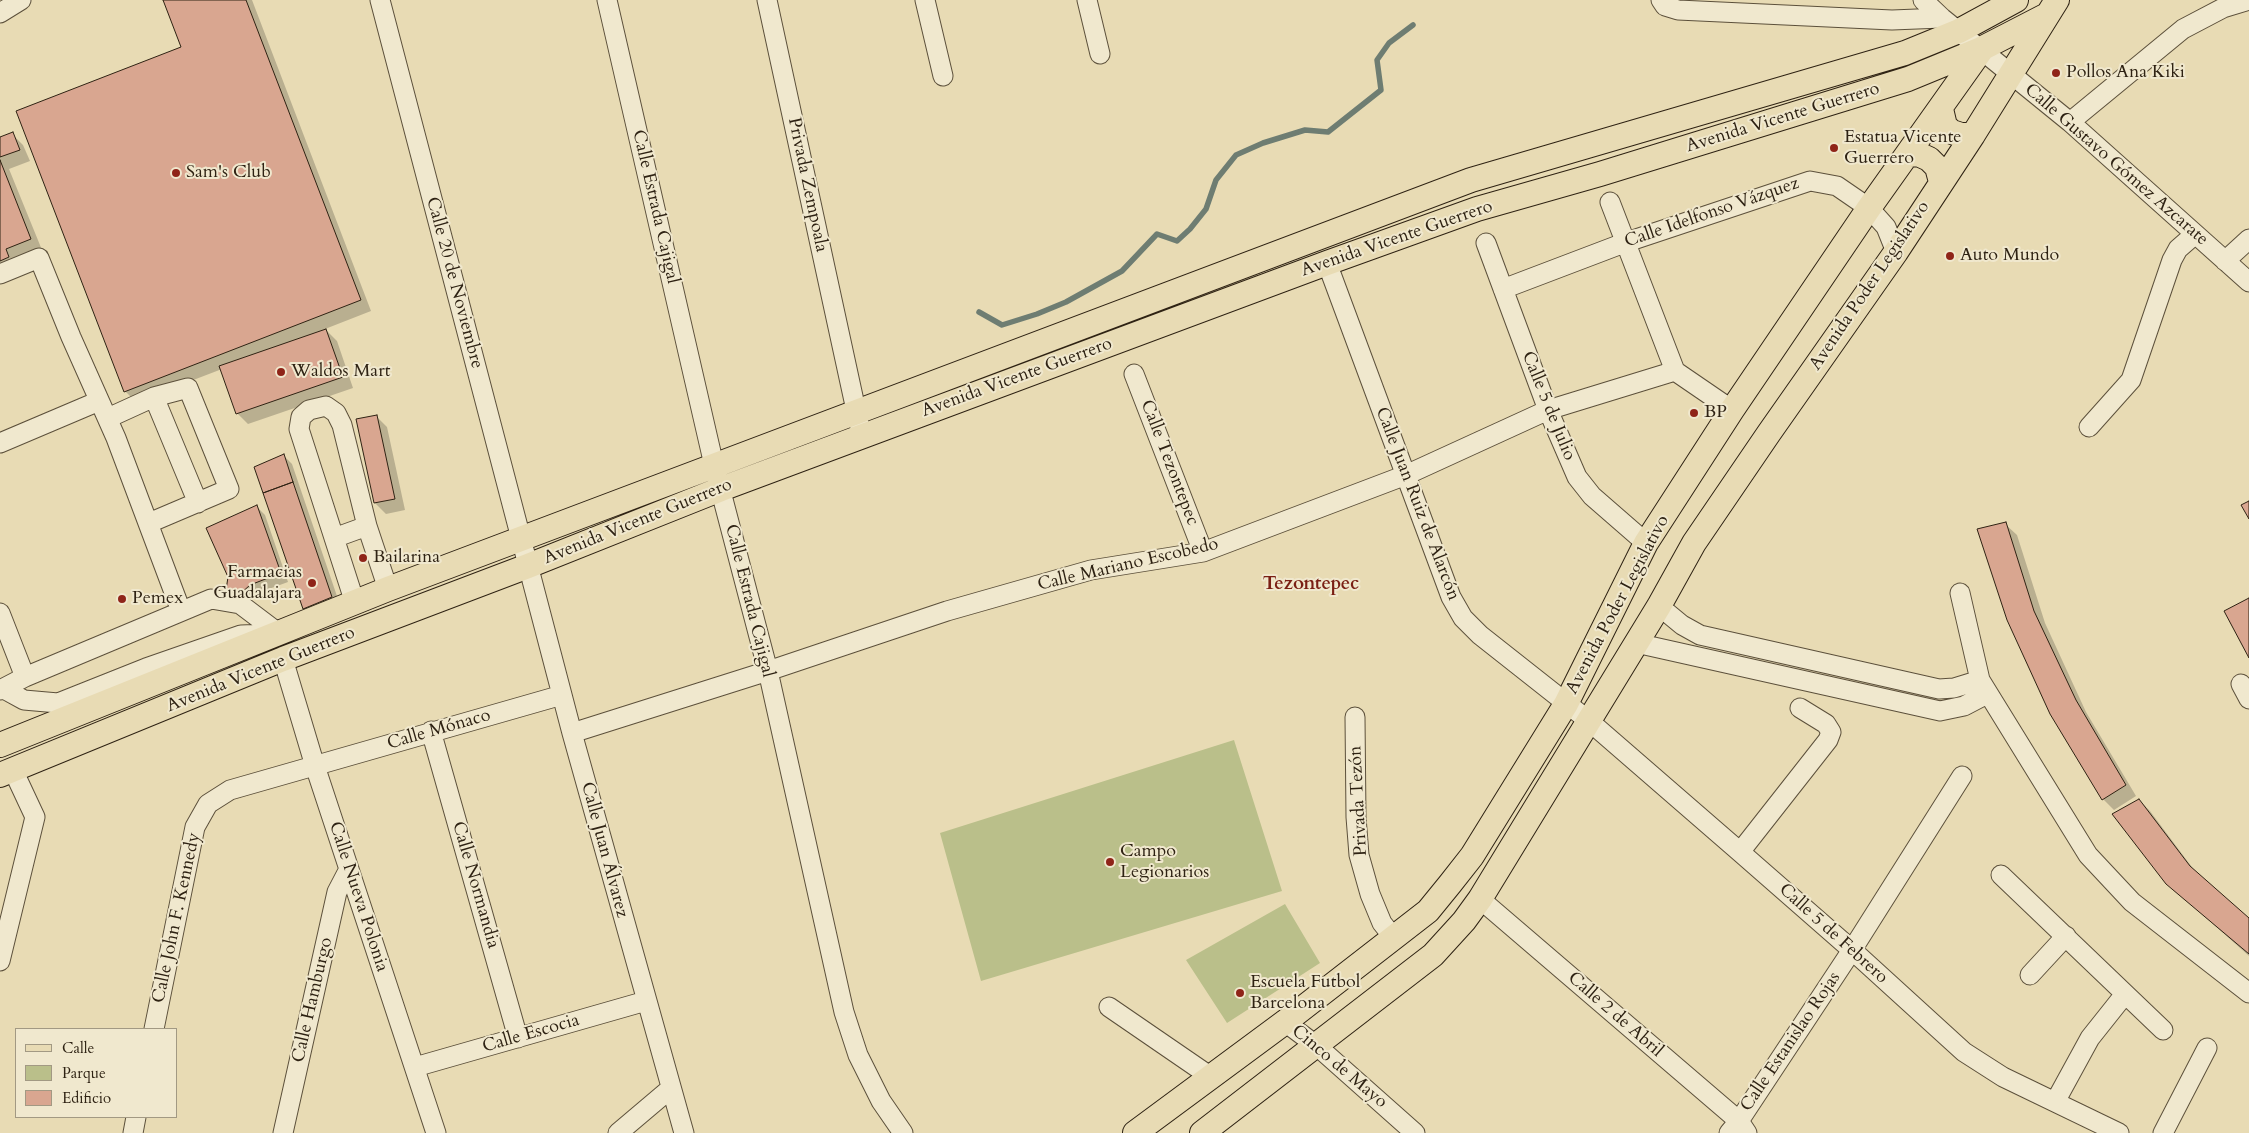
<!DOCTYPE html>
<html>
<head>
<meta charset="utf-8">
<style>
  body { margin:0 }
  #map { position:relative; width:2249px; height:1133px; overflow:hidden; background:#e8dbb4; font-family:Cardo,serif }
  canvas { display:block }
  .legend { position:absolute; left:15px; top:1028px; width:162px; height:90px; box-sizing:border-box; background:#f0e8ce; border:1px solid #a29983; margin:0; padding:6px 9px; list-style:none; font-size:15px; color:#2e2213 }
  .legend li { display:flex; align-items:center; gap:10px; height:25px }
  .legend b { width:25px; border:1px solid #a29983 }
</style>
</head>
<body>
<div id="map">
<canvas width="2249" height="1133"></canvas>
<ul class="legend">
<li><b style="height:6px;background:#e8dbb4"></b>Calle</li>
<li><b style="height:14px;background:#babf8a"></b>Parque</li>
<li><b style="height:14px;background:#d9a690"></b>Edificio</li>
</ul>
</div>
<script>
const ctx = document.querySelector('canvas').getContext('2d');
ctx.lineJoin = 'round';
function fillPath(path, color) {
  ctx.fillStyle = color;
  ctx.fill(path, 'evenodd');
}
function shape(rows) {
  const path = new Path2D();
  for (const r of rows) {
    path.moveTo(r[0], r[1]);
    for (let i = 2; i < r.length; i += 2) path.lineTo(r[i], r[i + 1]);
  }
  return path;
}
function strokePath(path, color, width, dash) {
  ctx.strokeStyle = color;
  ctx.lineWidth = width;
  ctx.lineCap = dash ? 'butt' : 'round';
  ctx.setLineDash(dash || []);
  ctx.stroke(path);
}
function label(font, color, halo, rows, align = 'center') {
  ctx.font = font + ' Cardo,serif';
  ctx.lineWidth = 4;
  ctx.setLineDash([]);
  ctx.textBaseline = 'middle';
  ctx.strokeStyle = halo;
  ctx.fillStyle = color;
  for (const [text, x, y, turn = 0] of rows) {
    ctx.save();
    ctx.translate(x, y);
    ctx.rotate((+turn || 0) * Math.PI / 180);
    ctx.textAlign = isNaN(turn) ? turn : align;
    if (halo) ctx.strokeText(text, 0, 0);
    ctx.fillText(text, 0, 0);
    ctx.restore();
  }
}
fillPath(shape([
  [1234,740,1282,891,981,981,940,833],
  [1285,904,1320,963,1227,1023,1186,960]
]), '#babf8a');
fillPath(shape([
  [164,0,252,0,371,311,325,329,337,341,353,388,248,424,237,413,222,369,136,402,125,391,182,48],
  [12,134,23,145,30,161,9,169,42,250,0,276,0,139],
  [376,416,387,427,405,510,386,514,375,503,358,420],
  [284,456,292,464,340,605,312,616,304,608],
  [257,507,265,515,288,582,258,593,248,602,236,598,228,589],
  [2005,524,2017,535,2045,623,2086,712,2136,796,2114,810,2103,799,2051,714],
  [2139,800,2150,811,2197,874,2249,920,2249,956,2167,883]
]), '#0003');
strokePath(shape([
  [979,312,1002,325,1037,314,1066,302,1122,271,1157,234,1177,241,1190,229,1206,209,1216,180,1236,155,1263,143,1305,130,1328,132,1381,90,1377,60,1389,43,1413,25]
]), '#6e7d72', 5.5);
const building = shape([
  [163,0,246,0,361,300,124,392,16,111,181,47,163,0],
  [13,132,20,150,0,157,0,137,13,132],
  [0,160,31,239,6,249,9,257,0,261,0,160],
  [326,329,343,377,236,414,219,366,326,329],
  [377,415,395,499,374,503,356,419,377,415],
  [284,454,293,482,263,493,254,467,284,454],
  [293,482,332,597,303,609,263,493,293,482],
  [2249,501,2249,519,2241,505,2249,501],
  [257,505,281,573,250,585,239,595,226,590,228,577,206,528,257,505],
  [2006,522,2034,611,2076,700,2126,785,2102,800,2050,714,2007,620,1977,529,2006,522],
  [2249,598,2249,658,2224,611,2249,598],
  [2139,799,2190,866,2249,918,2249,954,2166,884,2112,814,2139,799]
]);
fillPath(building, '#d9a690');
strokePath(building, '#2e2213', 1);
const minor = shape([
  [380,0,572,733,684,1133],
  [607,0,714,465,768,671,844,1012,858,1055,881,1101,903,1133],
  [767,0,859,424],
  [925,0,943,76],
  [1087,0,1100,54],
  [1661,0,1665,6,1678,10,1892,20,1942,18],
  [1923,0,1942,18,2070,122,2249,282],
  [0,13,21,0],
  [2070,122,2183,29,2223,8,2249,0],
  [1610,202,1675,371,1732,410],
  [1486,243,1548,410,1577,477,1592,496,1646,543],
  [2225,261,2249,239],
  [1327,263,1451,597,1463,618,1480,635,1589,721,1740,852,1852,950,1964,1052,2003,1077,2119,1133],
  [0,274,39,258,71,337,116,438,181,611],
  [1503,289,1624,243,1810,181,1837,186,1869,208,1886,227,1896,252],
  [1134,374,1203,552],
  [154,397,198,503],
  [108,418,154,397,188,388,229,489,149,523],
  [2089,427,2131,380,2172,260,2178,249,2194,235],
  [0,443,99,401],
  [334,538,367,526],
  [1960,593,1980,680,2088,855,2132,902,2249,993],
  [355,603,299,429,301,417,309,410,326,406,336,413,342,425,367,526,388,589],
  [1659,606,1682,625,1700,635,1939,689,1954,688,1980,680],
  [0,613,25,677],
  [1636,643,1940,711,1964,706,1987,694],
  [283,659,315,766,436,1133],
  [2241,684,2249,699],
  [4,689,24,700,58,703,146,668,241,635,267,634],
  [0,690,25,677,211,599,240,604,277,632],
  [1355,717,1356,817,1359,855,1370,894,1382,923,1394,938],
  [431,731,518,1038],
  [572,733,768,671,947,611,1091,570,1203,552,1406,475,1548,410,1675,371],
  [1740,852,1828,740,1831,732,1826,724,1800,708],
  [2001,875,2163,1030],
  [1480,899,1739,1121,1747,1133],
  [0,961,35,817,13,770],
  [2030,975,2066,936],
  [1109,1007,1211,1077],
  [1285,1022,1317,1046,1415,1133],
  [154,1029,195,827,208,804,230,790,562,695],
  [415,1067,646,1001],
  [2055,1102,2090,1038,2125,994],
  [133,1133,136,1117],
  [283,1133,337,892,349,869],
  [618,1133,670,1089],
  [1729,1133,1739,1121,1852,950,1962,776],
  [2163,1133,2207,1048]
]);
const major = shape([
  [1941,109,1945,126,1952,132,1961,135,1973,135],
  [1907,155,1918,154,1929,159,1937,167,1941,182],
  [0,745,388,589,1471,180,1905,53,1959,31,2016,0],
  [0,775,283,659,528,566,721,489,1327,263,1477,209,1600,174,1908,79,1981,49,2045,16],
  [1135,1133,1285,1022,1428,911,1450,884,1472,856,1566,704,1646,543,1732,410,1869,208,1982,49],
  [1202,1133,1433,955,1464,921,1480,899,1659,606,1694,543,1769,433,1896,252,1973,135,2057,0]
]);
strokePath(minor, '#5c503b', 21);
strokePath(major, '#2e2213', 26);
strokePath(minor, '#f0e8ce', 19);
strokePath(major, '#e8dbb4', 24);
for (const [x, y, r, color] of [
  [2056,73,5,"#8f2418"],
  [1834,148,5,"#8f2418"],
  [176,173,5,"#8f2418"],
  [1950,256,5,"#8f2418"],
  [281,372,5,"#8f2418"],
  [1694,413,5,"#8f2418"],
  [363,558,5,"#8f2418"],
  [312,583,5,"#8f2418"],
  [122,599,5,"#8f2418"],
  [1110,862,5,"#8f2418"],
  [1240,993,5,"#8f2418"]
]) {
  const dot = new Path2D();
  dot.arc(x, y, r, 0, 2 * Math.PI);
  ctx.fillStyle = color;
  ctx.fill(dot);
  strokePath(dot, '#f0e8ce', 2);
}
label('18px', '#2e2213', '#f0e8ce', [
  ["Pollos Ana Kiki",2066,73],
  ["Estatua Vicente",1844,138],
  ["Guerrero",1844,159],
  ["Sam's Club",186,173],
  ["Auto Mundo",1960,256],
  ["Waldos Mart",291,372],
  ["BP",1704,413],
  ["Bailarina",373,558],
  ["Farmacias",302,573,"right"],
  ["Guadalajara",302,594,"right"],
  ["Pemex",132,599],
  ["Campo",1120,852],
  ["Legionarios",1120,873],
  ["Escuela Futbol",1250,983],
  ["Barcelona",1250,1004]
], 'left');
label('18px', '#2e2213', '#f0e8ce', [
  ["Avenida Vicente Guerrero",1783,118,-17],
  ["Calle Gustavo Gómez Azcarate",2116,165,41],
  ["Privada Zempoala",807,185,78],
  ["Calle Estrada Cajigal",655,207,77],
  ["Calle Idelfonso Vázquez",1712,213,-19],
  ["Avenida Vicente Guerrero",1397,239,-19],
  ["Calle 20 de Noviembre",454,283,75],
  ["Avenida Poder Legislativo",1870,286,-56],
  ["Avenida Vicente Guerrero",1017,378,-20],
  ["Calle 5 de Julio",1548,406,68],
  ["Calle Tezontepec",1169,463,69],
  ["Calle Juan Ruiz de Alarcón",1417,504,69],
  ["Avenida Vicente Guerrero",638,522,-22],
  ["Calle Mariano Escobedo",1128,565,-13],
  ["Calle Estrada Cajigal",749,601,76],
  ["Avenida Poder Legislativo",1618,605,-62],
  ["Avenida Vicente Guerrero",261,670,-22],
  ["Calle Mónaco",439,730,-16],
  ["Privada Tezón",1359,801,-93],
  ["Calle Juan Álvarez",604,850,75],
  ["Calle Normandia",475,885,74],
  ["Calle Nueva Polonia",358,897,72],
  ["Calle John F. Kennedy",177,918,-78],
  ["Calle 5 de Febrero",1833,934,42],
  ["Calle Hamburgo",313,1000,-77],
  ["Calle 2 de Abril",1615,1015,41],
  ["Calle Escocia",531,1034,-16],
  ["Calle Estanislao Rojas",1791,1042,-56],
  ["Cinco de Mayo",1339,1067,40]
]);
label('bold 19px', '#7a1f14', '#f0e8ce', [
  ["Tezontepec",1311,585]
]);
</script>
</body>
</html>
